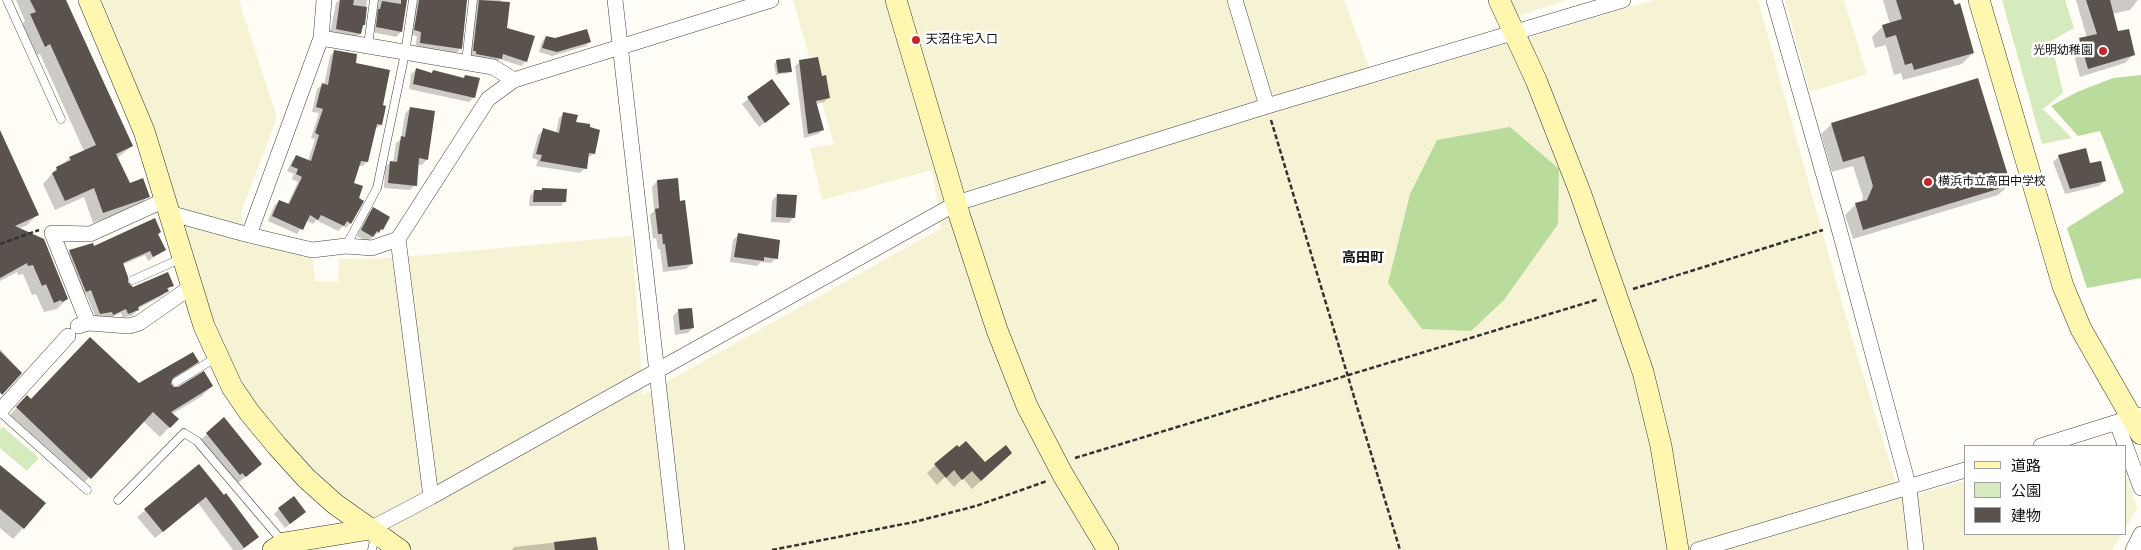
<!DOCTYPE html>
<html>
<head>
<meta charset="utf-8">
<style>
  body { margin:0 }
  #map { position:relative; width:2141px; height:550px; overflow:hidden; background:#fffdf5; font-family:"IBM Plex Serif","Noto Sans JP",serif }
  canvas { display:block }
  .legend { position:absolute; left:1964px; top:445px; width:162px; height:90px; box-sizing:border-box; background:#fff; border:1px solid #a0a0a0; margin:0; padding:6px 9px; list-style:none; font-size:15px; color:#111 }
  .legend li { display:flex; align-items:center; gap:10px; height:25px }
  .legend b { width:25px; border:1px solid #a0a0a0 }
</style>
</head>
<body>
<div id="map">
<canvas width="2141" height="550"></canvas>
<ul class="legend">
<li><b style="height:6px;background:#fff6b0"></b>道路</li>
<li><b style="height:14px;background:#d5ebbd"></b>公園</li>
<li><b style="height:14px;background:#5a524d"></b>建物</li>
</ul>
</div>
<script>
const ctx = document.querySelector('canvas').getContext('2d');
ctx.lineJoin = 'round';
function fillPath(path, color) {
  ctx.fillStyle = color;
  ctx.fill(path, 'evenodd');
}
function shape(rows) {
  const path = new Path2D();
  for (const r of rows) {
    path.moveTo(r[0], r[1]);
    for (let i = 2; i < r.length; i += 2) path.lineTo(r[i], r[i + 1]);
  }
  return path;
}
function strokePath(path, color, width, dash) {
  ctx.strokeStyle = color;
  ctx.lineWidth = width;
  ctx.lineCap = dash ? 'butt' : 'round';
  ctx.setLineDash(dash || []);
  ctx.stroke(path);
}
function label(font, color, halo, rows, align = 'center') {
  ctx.font = font + ' "IBM Plex Serif","Noto Sans JP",serif';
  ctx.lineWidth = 5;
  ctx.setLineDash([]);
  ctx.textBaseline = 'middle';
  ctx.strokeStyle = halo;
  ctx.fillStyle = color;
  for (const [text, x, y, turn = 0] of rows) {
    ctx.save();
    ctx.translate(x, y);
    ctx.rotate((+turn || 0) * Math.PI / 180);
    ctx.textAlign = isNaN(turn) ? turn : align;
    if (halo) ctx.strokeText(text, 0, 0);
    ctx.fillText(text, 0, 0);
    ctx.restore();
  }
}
fillPath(shape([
  [102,0,239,0,277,118,241,212,245,243,313,257,315,281,338,282,339,259,392,258,632,236,643,395,941,228,932,170,822,200,810,148,834,144,793,0,1344,0,1375,83,1654,0,1758,0,1849,328,1901,499,1965,481,1965,534,2122,534,2112,550,413,550,346,500,298,455,259,409,226,355,203,297,174,200,119,41],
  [1511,0,1566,0,1519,16],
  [1785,0,1844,0,1867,74,1810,92],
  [2125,470,2137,508,2125,529]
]), '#f6f3d4');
fillPath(shape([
  [2002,0,2065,0,2074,28,2051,41,2063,93,2043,109,2072,138,2042,144],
  [3,427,39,458,27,471,0,448,0,429]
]), '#d5ebbd');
fillPath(shape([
  [2141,75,2141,278,2087,288,2067,228,2124,192,2100,131,2078,136,2051,106,2077,92,2113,78],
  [1510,127,1559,169,1558,224,1504,300,1471,331,1422,329,1388,283,1410,194,1437,140]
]), '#b9dc9c');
fillPath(shape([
  [16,0,65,0,132,146,117,158,129,184,148,196,138,207,93,223,84,197,55,210,43,184,57,168,70,158,84,151,40,54,35,56,21,25,25,21],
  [339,0,367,0,364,25,360,34,355,39,330,33,336,3],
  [372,0,406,0,401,32,396,37,372,32],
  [411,0,466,0,461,48,456,53,415,48,417,36,410,35],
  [470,0,501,0,506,28,526,61,521,66,500,59,496,63,471,59,472,56,469,55],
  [1883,0,1952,0,1973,53,1962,64,1903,80,1901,73,1894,75,1886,45,1875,48,1872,37,1883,26,1890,24],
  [2076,0,2138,0,2130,10,2112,14,2117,33,2133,55,2125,63,2080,77,2072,48,2080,40,2087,38],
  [546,37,590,42,586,46,552,56,539,52,542,41],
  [335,51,354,64,382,106,381,125,375,129,367,162,362,166,358,166,353,184,350,223,346,228,343,226,338,231,316,220,313,224,306,220,297,234,268,221,274,206,279,201,287,205,298,182,292,179,294,174,287,171,292,161,297,156,308,161,315,139,311,138,319,113,312,112,317,89,322,85,324,85,330,56],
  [777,61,790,71,788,73,776,75,774,64],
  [800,62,821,78,829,97,824,102,816,104,823,130,818,134,804,138,795,66],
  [416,70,431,74,433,71,462,79,465,76,474,97,469,102,409,89,411,74],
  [772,80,789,104,759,127,742,104],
  [410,108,427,159,422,165,417,164,415,185,410,190,384,188,385,167,391,162,393,163,396,143,401,139,405,114],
  [564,113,575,123,594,154,587,158,585,168,580,173,536,166,538,160,532,158,538,135,544,130,556,133,559,118],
  [1832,124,2009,185,1998,195,1853,239,1845,215,1856,204,1861,203,1863,197,1853,166,1832,172,1821,134],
  [0,133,37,215,27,225,18,229,67,299,57,309,44,312,36,294,32,295,23,274,18,275,17,272,0,281],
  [2059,156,2105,181,2099,186,2065,194,2053,162],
  [657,181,679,202,692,264,686,269,663,272,660,249,658,249,656,238,653,239,650,215,654,211,652,187],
  [534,191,541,191,565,201,561,206,529,206,530,196],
  [777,195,794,217,789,223,771,222,772,201],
  [374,208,389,217,382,229,367,242,357,236,368,213],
  [157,234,165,250,148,261,145,255,122,265,126,282,132,289,172,285,162,296,137,309,133,315,123,318,121,313,108,319,107,317,96,318,86,294,81,296,65,256,70,251],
  [738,235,776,258,771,263,761,262,757,266,730,262,733,240],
  [679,310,693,328,688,333,675,335,673,316],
  [0,349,21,372,0,394],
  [197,361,187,371,170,382,170,385,173,388,212,386,202,396,172,414,177,419,160,437,143,421,80,487,7,418,18,406,31,400,138,384],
  [207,434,260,464,237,484,199,441],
  [956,446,985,464,1003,461,972,489,963,478,954,487,945,477,937,485,927,473],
  [199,466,257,537,242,550,233,550,198,503,155,538,137,517],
  [0,467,23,528,13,539,0,528],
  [279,509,299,517,285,528,274,514],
  [595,538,596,550,512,550,514,547]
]), '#0003');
fillPath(shape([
  [30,0,66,0,133,146,116,154,130,183,143,178,150,197,103,213,94,188,65,201,52,173,57,170,56,167,71,160,69,157,96,145,50,44,45,47,30,14,36,12],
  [340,0,354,0,353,5,367,7,365,25,363,25,361,34,336,29],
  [401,0,407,0,402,32,376,27,378,9,380,9,382,1,401,4],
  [419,0,467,0,462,49,420,43,421,32,414,30],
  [479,0,510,2,507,28,535,36,527,62,503,54,502,59,476,54,476,51,473,51],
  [1896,0,1953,0,1955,5,1960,3,1974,53,1914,70,1912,63,1905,65,1896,35,1886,38,1882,25,1902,19],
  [2086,0,2110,0,2118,31,2129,29,2135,55,2088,69,2079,38,2097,34],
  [587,29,591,42,557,52,542,48,546,36,555,38],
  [334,50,357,54,356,63,390,70,383,105,386,106,382,125,377,124,368,162,361,161,354,183,363,186,359,198,364,201,351,224,347,221,344,226,321,215,318,220,310,215,303,230,272,216,279,200,289,204,302,177,296,174,298,169,291,166,296,155,311,161,319,135,315,133,323,109,316,107,322,83,328,85],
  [818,57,822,76,826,75,830,98,816,101,824,130,808,134,799,60],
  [790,58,792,72,778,73,776,60],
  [416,68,432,73,433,70,464,78,465,75,480,78,475,98,413,84],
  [1978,78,2011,185,1863,230,1855,203,1867,200,1873,186,1864,156,1843,162,1831,123],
  [772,79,790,104,765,123,747,97],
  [410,107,435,111,428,160,419,158,417,186,388,183,390,161,397,162,401,136,405,137],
  [563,112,578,115,576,122,590,124,590,127,600,130,595,154,589,153,587,169,540,161,542,155,536,154,543,128,559,133],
  [0,130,39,215,15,226,44,239,68,299,62,302,61,300,54,303,46,284,42,286,33,265,28,266,27,263,0,278],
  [2086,148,2090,163,2101,161,2106,181,2070,189,2058,155],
  [678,178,680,201,685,200,693,264,668,267,665,244,663,244,662,234,658,234,655,209,659,208,657,180],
  [542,188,567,189,566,202,533,202,534,190,542,190],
  [777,194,797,195,795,218,776,217],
  [373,207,390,217,383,230,381,229,379,233,377,231,373,237,361,230],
  [155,218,161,232,158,234,166,250,153,257,150,251,123,263,128,277,128,282,133,287,168,272,174,286,167,288,169,291,138,307,139,310,128,314,126,309,113,315,112,312,100,314,91,290,86,292,69,250,93,243,94,246],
  [738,233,780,240,778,259,764,257,764,261,734,257],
  [692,308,694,328,680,330,678,309],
  [90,337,139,383,193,352,199,362,173,378,171,384,174,387,178,387,204,371,213,386,171,412,179,419,170,428,153,412,91,479,16,407,27,395,31,399],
  [0,351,22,373,2,395,0,392],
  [224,417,262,464,246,477,242,473,240,475,206,433],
  [966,441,985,462,1006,445,1012,453,981,481,972,471,962,480,954,470,946,478,934,464,957,445,959,447],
  [199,464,224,495,226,493,259,537,244,548,206,497,163,532,144,509],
  [0,465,46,503,24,529,0,509],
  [294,496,306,512,290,524,278,508],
  [596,537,598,550,555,550,554,542]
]), '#5a524d');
const lane = shape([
  [7,0,61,119],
  [368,45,374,0],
  [466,62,473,0],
  [346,246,377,188,405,53,413,0],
  [133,280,182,258],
  [176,382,217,357],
  [0,412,87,490],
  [118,500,184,433,197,441,282,541],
  [372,550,375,535]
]);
const street = shape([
  [615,0,677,550],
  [1235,0,1267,106],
  [1774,0,1838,225,1909,488,1916,550],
  [321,38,493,67,514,80],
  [169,213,249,235,312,250,346,246,372,248,398,239,488,99,514,80,771,0],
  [249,235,321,38,324,0],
  [398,239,431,497],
  [88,323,52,233,90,234,165,200],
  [78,326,88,323,129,326,139,323,191,287],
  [0,411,68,336],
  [2117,423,2141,488],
  [2041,446,2140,415],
  [370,529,431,497,957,203,1267,106,1623,0],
  [1698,550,1965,470],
  [2133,550,2141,534]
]);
const secondary = shape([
  [89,0,144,131,204,326,232,387,249,412,277,446,306,478,335,504,400,550],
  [896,0,960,217,997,330,1027,406,1063,475,1108,550],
  [1499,0,1536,80,1580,192,1643,372,1661,446,1678,550],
  [1979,0,2063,286,2081,329,2141,434],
  [273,550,284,543,370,529]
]);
strokePath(lane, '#444', 9);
strokePath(street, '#444', 16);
strokePath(secondary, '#333', 22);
strokePath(shape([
  [1271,120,1400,550],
  [0,244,39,230],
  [1633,289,1823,230],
  [1075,458,1599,299],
  [772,550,914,522,976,506,1047,481]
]), '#333', 2.5, [5, 2.5]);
strokePath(lane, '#fff', 8);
strokePath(street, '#fff', 15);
strokePath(secondary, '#fff6b0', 21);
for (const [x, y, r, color] of [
  [916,40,5,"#c4262e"],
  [2103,51,5,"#c4262e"],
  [1928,182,5,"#c4262e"]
]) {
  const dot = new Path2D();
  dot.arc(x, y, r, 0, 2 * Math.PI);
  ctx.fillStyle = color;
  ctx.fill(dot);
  strokePath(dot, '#fff', 2);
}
label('12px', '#111', '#fff', [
  ["天沼住宅入口",926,40],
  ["光明幼稚園",2093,51,"right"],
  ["横浜市立高田中学校",1938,182]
], 'left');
label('bold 14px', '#111', '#fff', [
  ["高田町",1363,258]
]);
</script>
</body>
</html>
